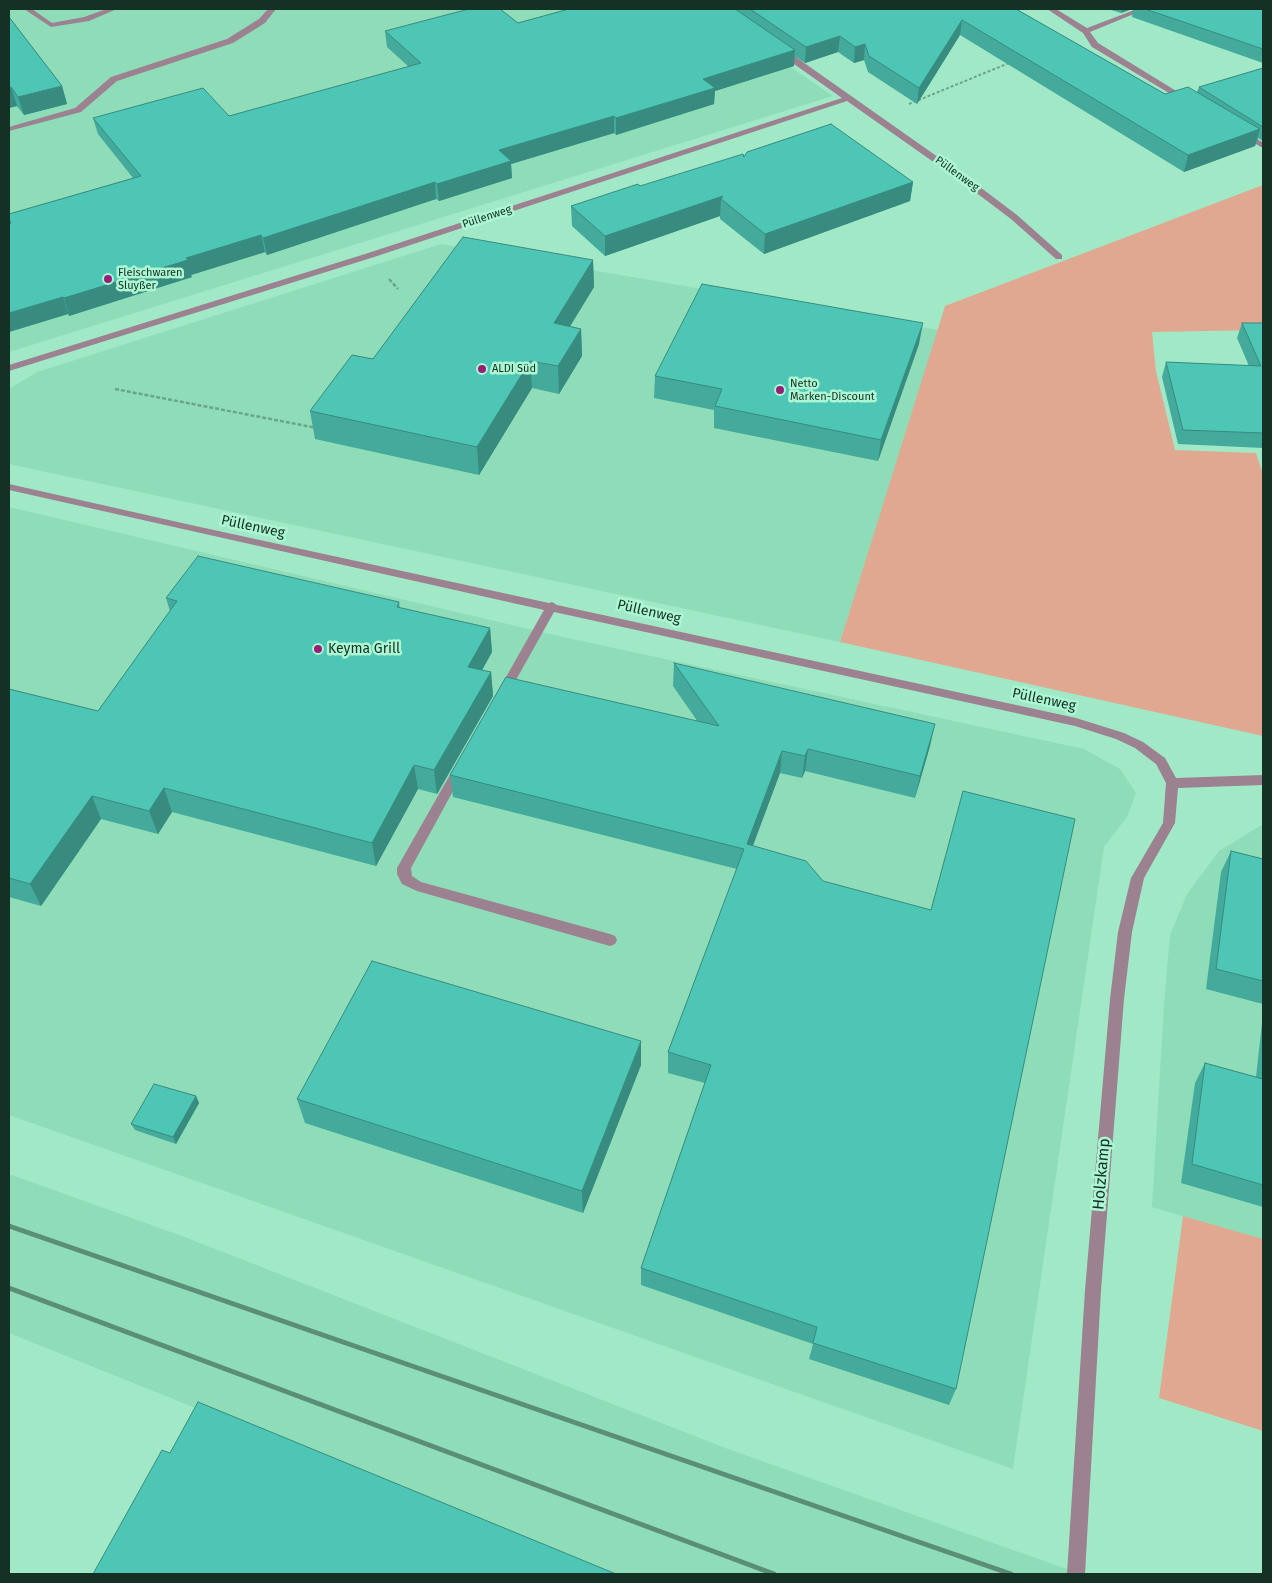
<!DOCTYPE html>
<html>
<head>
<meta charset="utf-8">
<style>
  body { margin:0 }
  #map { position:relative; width:1272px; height:1583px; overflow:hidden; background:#a1e9c6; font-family:"Fira Sans",sans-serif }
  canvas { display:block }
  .frame { position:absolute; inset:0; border:10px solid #133124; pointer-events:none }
</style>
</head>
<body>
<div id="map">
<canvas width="1272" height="1583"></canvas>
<div class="frame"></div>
</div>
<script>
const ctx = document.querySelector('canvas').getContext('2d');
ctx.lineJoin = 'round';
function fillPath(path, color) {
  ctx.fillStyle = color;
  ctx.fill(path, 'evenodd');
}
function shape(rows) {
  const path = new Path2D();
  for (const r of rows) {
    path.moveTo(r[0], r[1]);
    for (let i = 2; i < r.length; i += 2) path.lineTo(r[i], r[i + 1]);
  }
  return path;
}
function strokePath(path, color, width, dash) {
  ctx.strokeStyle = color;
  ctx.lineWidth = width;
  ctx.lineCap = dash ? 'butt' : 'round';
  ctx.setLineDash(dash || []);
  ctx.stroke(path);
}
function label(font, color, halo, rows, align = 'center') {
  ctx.font = font + ' "Fira Sans",sans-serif';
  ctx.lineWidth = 5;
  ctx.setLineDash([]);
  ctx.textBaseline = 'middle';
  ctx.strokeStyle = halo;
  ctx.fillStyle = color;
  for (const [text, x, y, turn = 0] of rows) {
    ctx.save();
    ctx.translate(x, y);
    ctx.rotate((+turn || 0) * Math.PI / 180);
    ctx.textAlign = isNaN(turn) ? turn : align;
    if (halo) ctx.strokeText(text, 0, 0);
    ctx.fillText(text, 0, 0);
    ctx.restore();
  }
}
fillPath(shape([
  [9,9,706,9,833,96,9,352],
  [441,244,939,330,840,642,9,464,9,389,37,372],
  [9,507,563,637,1084,749,1120,769,1136,793,1127,817,1104,847,1013,1469,9,1115],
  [1263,824,1263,1240,1152,1207,1164,1004,1170,935,1187,894,1219,851],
  [9,1174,182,1236,728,1449,1081,1574,587,1574,193,1407,9,1333]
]), '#8eddb8');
fillPath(shape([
  [1263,185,1263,330,1152,332,1156,371,1175,450,1256,453,1263,474,1263,736,840,642,945,306],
  [1183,1216,1263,1239,1263,1431,1159,1398]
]), '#e0a891');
strokePath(shape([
  [909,104,1009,63]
]), '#6ca48a', 2, [3, 2]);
strokePath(shape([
  [389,279,398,289],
  [115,389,317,428]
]), '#6ca48a', 2.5, [4, 2]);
fillPath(shape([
  [24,9,32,9,52,23,84,17,107,9,117,9,89,21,51,27,24,9],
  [268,9,276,9,265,23,233,43,117,81,81,112,9,131,9,127,75,108,111,77,227,39,259,19,268,9],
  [1047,9,1056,9,1087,28,1137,9,1146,9,1090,32,1098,43,1191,100,1184,102,1092,47,1083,33,1047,9],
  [777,48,783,48,972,181,1017,215,1062,255,1062,259,1056,259,1011,219,966,185,847,101,371,258,9,371,9,365,365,254,842,98,777,52,777,48],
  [1240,131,1246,131,1263,143,1263,148,1240,135,1240,131],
  [9,484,191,525,549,603,552,602,557,605,1076,718,1124,733,1143,742,1165,758,1176,778,1263,775,1263,785,1178,788,1175,823,1144,878,1132,932,1124,999,1101,1290,1085,1574,1067,1574,1085,1290,1110,999,1118,932,1131,878,1163,823,1166,783,1156,764,1135,748,1116,739,1075,726,554,612,507,696,503,697,497,693,544,610,9,490,9,484],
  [459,764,463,766,465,769,411,868,412,876,421,882,610,934,615,936,617,940,615,944,610,946,417,891,402,884,397,874,397,868,455,766,459,764]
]), '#9c8191');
strokePath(shape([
  [9,1226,1011,1574],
  [9,1288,774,1574]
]), '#5b8e76', 5);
fillPath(shape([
  [569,9,1016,9,1165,94,1197,92,1199,87,1263,68,1263,141,1258,138,1255,146,1184,172,960,35,917,104,868,72,864,60,854,63,838,52,805,63,794,56,794,66,715,91,714,104,616,135,614,133,511,164,512,178,439,201,436,199,267,255,265,252,191,275,192,277,69,316,68,314,9,332,9,214,133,178,98,134,93,118,229,116,409,67,387,47,385,31,518,23],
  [1108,9,1132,9,1121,13],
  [1133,9,1263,9,1263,63,1132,17],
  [9,17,62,86,67,104,24,115,17,106,9,108],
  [744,157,913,182,910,201,764,254,720,219,720,216,605,256,572,226,571,206],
  [593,260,594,287,570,326,581,329,582,356,559,394,532,388,479,475,315,439,310,411,373,359],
  [1242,323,1263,323,1263,448,1178,444,1162,377,1166,362,1249,366,1237,338],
  [919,344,878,461,714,428,714,410,654,398,655,376],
  [166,598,399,602,400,608,490,628,492,652,482,670,491,672,493,696,437,794,418,789,376,866,172,812,158,834,101,819,41,906,9,897,9,689,98,711,170,611],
  [674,663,930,746,915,798,805,771,802,778,780,773,753,846,956,1389,949,1405,809,1359,813,1344,641,1285,641,1268,705,1083,668,1073,668,1052,737,869,453,797,450,775,698,722,673,686],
  [1231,851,1263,859,1263,1004,1206,989,1221,872],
  [1263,1014,1263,1207,1181,1183,1195,1083,1205,1063,1256,1077],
  [641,1065,583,1213,305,1123,297,1099],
  [196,1096,199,1103,176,1144,135,1130,131,1124]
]), '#43aa9c');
fillPath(shape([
  [1122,9,1132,9,1121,13],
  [962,20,960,35,917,104,919,88],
  [840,36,838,52,805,63,806,47],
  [865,44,864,60,854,63,855,47],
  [795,50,794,66,715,91,714,104,616,135,616,118,703,79],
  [62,86,67,104,24,115,18,97],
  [11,87,17,106,9,108,9,88],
  [614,116,614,133,511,164,512,178,439,201,437,184,499,150],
  [1260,129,1255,146,1184,172,1188,155],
  [435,182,436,199,267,255,263,238],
  [913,182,910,201,764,254,765,234],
  [723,196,721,199,720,216,605,256,605,236],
  [261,235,265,252,191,275,192,277,69,316,64,298,186,258],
  [593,260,594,287,555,351,554,323],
  [63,297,68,314,9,332,9,313],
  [923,323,919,344,878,461,881,440],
  [581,329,582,356,559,394,558,366],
  [530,361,532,388,479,475,477,447],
  [490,628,492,652,471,690,468,667],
  [491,672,493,696,437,794,434,770],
  [935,724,930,746,915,798,920,776],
  [808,749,805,771,802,778,805,756],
  [782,751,780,773,745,866,747,844],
  [414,765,418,789,376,866,372,843],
  [164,788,172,812,158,834,149,811],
  [92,796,101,819,41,906,30,884],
  [641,1041,641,1065,583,1213,582,1191],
  [196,1096,199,1103,176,1144,173,1137]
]), '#378b7f');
const building = shape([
  [469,9,500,9,518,23,569,9,735,9,795,50,703,79,715,88,616,118,614,116,499,150,511,161,437,184,435,182,263,238,261,235,186,258,188,260,64,298,63,297,9,313,9,224,11,223,9,219,9,214,141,176,93,118,203,88,229,116,421,63,385,31,469,9],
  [750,9,1016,9,1165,94,1188,87,1260,129,1188,155,962,20,919,88,869,56,865,44,855,47,840,36,806,47,750,9],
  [1145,9,1263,9,1263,49,1145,9],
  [9,17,62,86,18,97,11,87,9,88,9,17],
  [1263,68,1263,127,1199,87,1263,68],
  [831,124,913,182,765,234,721,199,723,196,605,236,571,206,638,184,640,186,743,154,744,157,747,152,831,124],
  [463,237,593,260,554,323,581,329,558,366,530,361,477,447,310,411,352,355,373,359,463,237],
  [702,284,923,323,881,440,715,406,722,389,655,376,702,284],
  [1242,323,1263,323,1263,433,1183,430,1166,362,1261,366,1242,323],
  [198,556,399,602,397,607,490,628,468,667,491,672,434,770,414,765,372,843,164,788,149,811,92,796,30,884,9,878,9,689,98,711,177,601,166,598,198,556],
  [674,663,935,724,920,776,808,749,805,756,782,751,747,844,806,861,823,881,931,910,963,791,1075,819,956,1389,813,1343,817,1327,641,1268,711,1065,668,1052,744,849,450,775,506,677,719,726,674,663],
  [1231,851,1263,859,1263,981,1216,969,1231,851],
  [372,961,641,1041,582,1191,297,1099,372,961],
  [1205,1063,1263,1079,1263,1185,1192,1164,1205,1063],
  [154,1084,196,1096,173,1137,131,1124,154,1084],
  [198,1402,616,1574,93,1574,162,1450,170,1453,198,1402]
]);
fillPath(building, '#4ec6b5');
strokePath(building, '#378b7f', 1);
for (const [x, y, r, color] of [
  [108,279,5,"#991d75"],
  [482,369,5,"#991d75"],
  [780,390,5,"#991d75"],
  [318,649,5,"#991d75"]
]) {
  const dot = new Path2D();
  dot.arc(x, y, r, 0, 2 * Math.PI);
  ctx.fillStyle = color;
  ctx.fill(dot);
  strokePath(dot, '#adf6d3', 2);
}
label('11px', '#133124', '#adf6d3', [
  ["Püllenweg",957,174,36],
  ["Püllenweg",487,217,-18]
]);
label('11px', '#133124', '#adf6d3', [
  ["Fleischwaren",118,273],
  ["Sluyßer",118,286],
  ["ALDI Süd",492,369],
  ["Netto",790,384],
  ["Marken-Discount",790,397]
], 'left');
label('14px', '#133124', '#adf6d3', [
  ["Püllenweg",253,527,12],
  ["Püllenweg",649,612,13],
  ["Püllenweg",1044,700,12]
]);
label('14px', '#133124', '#adf6d3', [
  ["Keyma Grill",328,649]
], 'left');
label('16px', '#133124', '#adf6d3', [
  ["Holzkamp",1102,1174,-85]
]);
</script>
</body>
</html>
